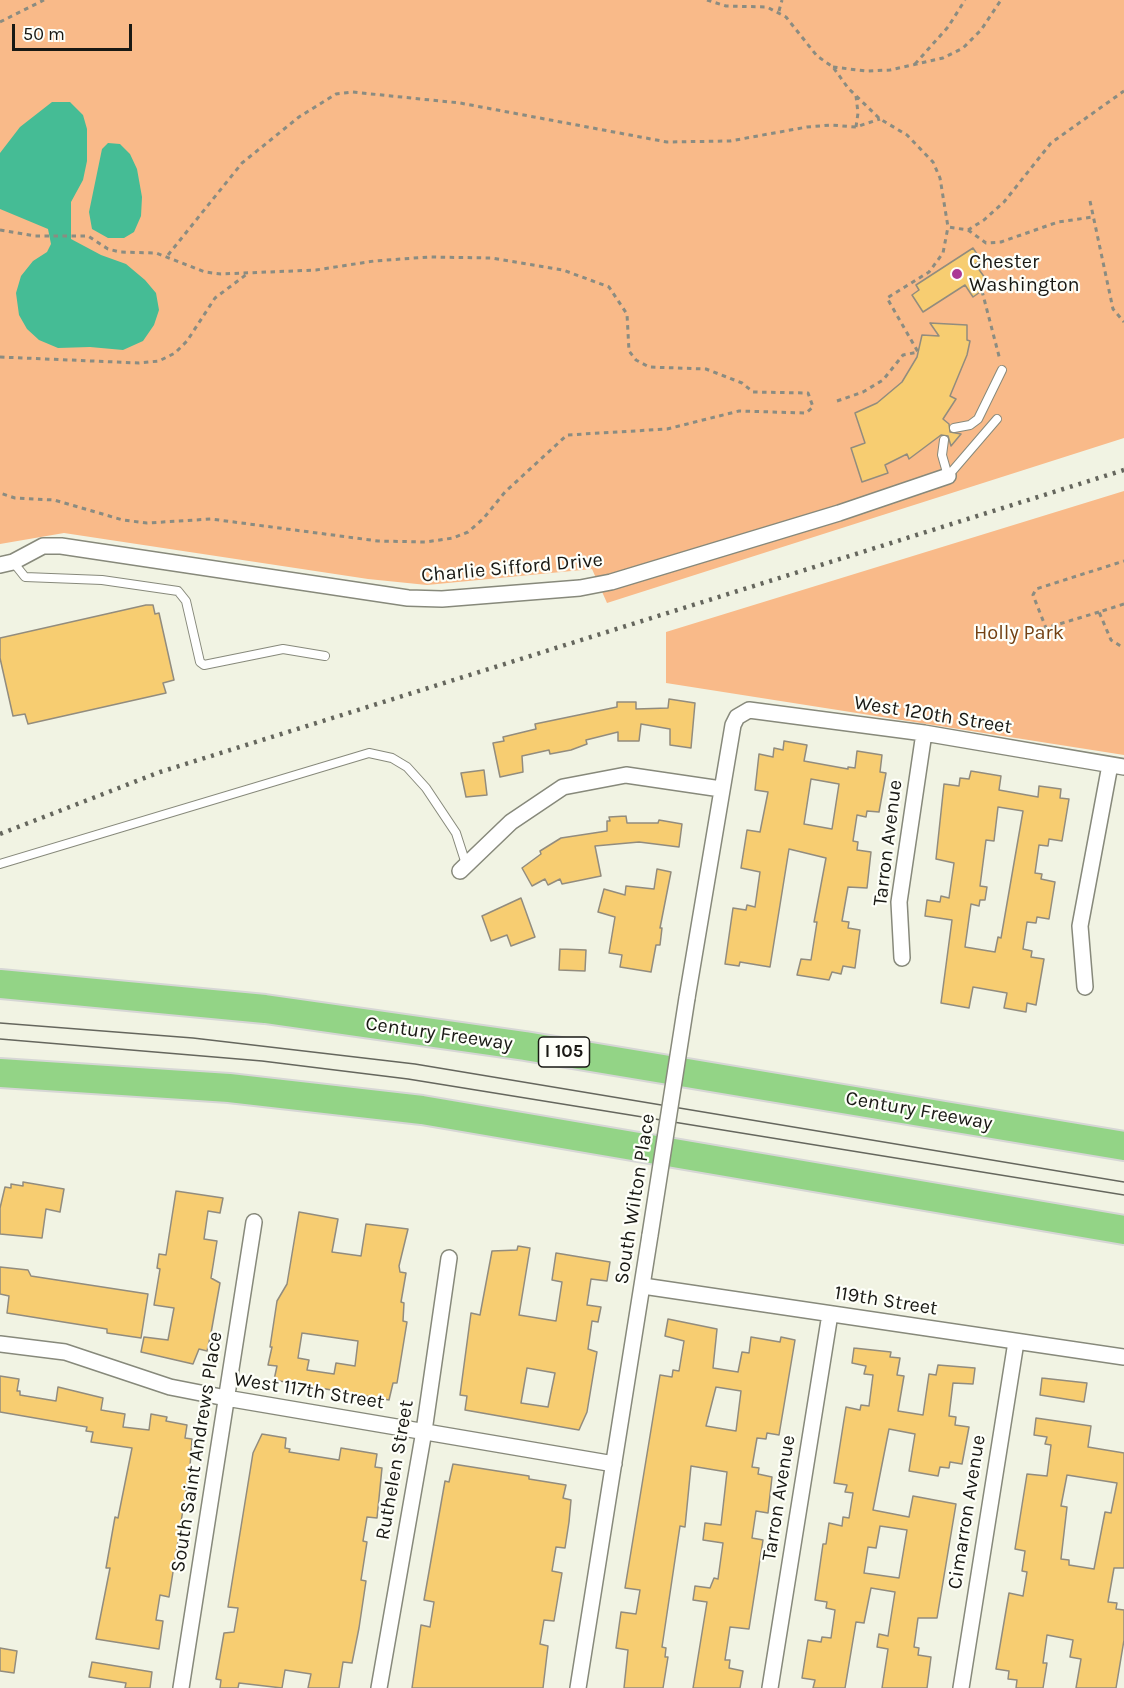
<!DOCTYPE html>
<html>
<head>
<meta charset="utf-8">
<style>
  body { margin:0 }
  #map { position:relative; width:1124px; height:1688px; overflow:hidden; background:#f1f3e3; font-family:Karla,sans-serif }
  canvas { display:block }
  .scale { position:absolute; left:12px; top:24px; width:120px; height:27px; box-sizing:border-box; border:3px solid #191914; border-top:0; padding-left:8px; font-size:18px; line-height:21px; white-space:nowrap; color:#191914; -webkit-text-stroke:4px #fefff9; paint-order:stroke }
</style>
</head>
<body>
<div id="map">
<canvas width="1124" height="1688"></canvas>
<div class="scale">50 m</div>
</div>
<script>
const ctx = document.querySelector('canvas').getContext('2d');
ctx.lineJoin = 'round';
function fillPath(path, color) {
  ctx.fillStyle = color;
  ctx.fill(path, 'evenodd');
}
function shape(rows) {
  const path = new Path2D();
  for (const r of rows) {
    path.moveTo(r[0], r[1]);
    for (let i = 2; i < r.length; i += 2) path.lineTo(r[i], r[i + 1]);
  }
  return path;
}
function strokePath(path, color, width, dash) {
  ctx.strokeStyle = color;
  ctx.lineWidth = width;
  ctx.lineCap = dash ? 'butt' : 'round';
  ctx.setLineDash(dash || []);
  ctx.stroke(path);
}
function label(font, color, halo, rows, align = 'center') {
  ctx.font = font + ' Karla,sans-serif';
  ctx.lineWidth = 4.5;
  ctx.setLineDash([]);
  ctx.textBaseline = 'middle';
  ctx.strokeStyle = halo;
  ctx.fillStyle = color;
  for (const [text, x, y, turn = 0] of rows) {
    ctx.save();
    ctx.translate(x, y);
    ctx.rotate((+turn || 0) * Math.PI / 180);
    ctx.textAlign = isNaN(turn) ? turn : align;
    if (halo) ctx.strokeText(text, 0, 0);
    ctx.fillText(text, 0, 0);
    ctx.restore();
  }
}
fillPath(shape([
  [0,0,1124,0,1124,438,607,603,592,569,427,585,368,579,64,533,0,544],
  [1124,491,1124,755,666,683,666,632]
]), '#f9ba89');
fillPath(shape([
  [52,102,70,102,83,115,87,129,87,161,83,180,71,202,71,239,101,255,126,264,145,280,156,293,159,310,154,325,143,341,123,350,90,347,58,348,39,340,27,329,19,315,16,293,21,276,33,261,47,252,51,244,48,229,0,209,0,153,20,127],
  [108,143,120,144,130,154,137,169,142,197,141,216,134,232,124,238,108,238,92,229,89,212,102,149]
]), '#45bc95');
const building = shape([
  [973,248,981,260,975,264,990,285,973,297,965,285,923,312,912,295,919,290,916,285,973,248],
  [930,323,967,325,967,340,970,341,967,355,950,396,956,399,943,419,949,424,950,432,961,434,951,446,948,436,941,435,909,459,907,454,885,465,888,473,862,482,851,448,865,443,855,413,877,403,902,382,917,357,922,335,939,336,930,323],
  [146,605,153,605,155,614,159,613,174,680,163,683,166,693,28,724,25,714,13,716,0,658,0,638,146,605],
  [669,699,695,703,691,748,670,745,670,729,641,724,639,741,618,741,618,732,586,740,587,744,571,750,550,754,549,750,522,756,523,772,500,777,493,743,504,741,503,737,536,729,535,724,617,707,617,702,636,702,636,709,668,708,669,699],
  [784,741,807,745,804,761,848,769,848,767,855,768,857,751,882,755,880,772,886,773,879,812,867,811,866,817,857,815,853,841,858,842,857,850,871,852,867,888,848,887,842,921,849,922,848,928,860,930,855,968,843,966,841,974,832,972,829,980,797,975,801,959,811,960,817,922,814,922,826,858,789,849,770,967,740,962,739,966,725,964,733,908,746,910,747,905,755,907,760,872,741,868,747,830,760,832,768,792,755,790,759,754,773,757,774,748,783,750,784,741],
  [811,779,839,784,832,829,804,824,811,779],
  [484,770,487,795,466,797,461,773,484,770],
  [971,771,1001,776,999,790,1038,797,1039,786,1061,789,1060,798,1069,799,1062,841,1049,839,1048,846,1039,845,1035,873,1042,874,1041,879,1055,882,1049,919,1037,917,1036,923,1027,922,1023,949,1032,951,1031,957,1044,959,1036,1005,1027,1003,1026,1012,1004,1008,1007,993,973,987,969,1008,941,1003,952,920,925,916,927,900,940,902,941,896,949,898,954,863,936,859,944,784,959,786,960,778,969,779,971,771],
  [998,807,1023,811,1001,938,998,937,995,952,965,947,971,904,979,906,980,900,985,900,987,887,980,886,986,840,994,841,998,807],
  [626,816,627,823,658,823,659,820,682,824,679,847,639,842,595,846,601,876,562,884,560,879,548,885,545,879,532,886,522,868,541,854,540,851,561,838,607,831,607,821,610,821,609,817,626,816],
  [657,869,671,872,660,928,662,928,660,945,656,945,651,972,620,967,622,955,609,953,615,917,598,912,604,889,625,895,626,886,654,889,657,869],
  [521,898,535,937,511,946,507,935,491,941,482,916,521,898],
  [560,949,586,950,585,971,559,970,560,949],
  [23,1182,64,1189,60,1212,46,1209,42,1238,0,1234,0,1208,5,1187,11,1188,11,1184,23,1186,23,1182],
  [176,1191,223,1198,220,1213,208,1211,204,1239,217,1241,211,1278,220,1283,211,1333,207,1351,199,1349,193,1364,141,1352,144,1337,168,1340,174,1308,154,1305,160,1269,157,1268,159,1254,166,1255,176,1191],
  [299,1212,338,1219,332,1252,361,1256,366,1224,408,1229,399,1266,400,1272,406,1273,401,1302,404,1303,403,1321,407,1322,397,1383,393,1383,389,1400,274,1380,277,1366,268,1365,272,1347,270,1347,277,1301,287,1284,299,1212],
  [302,1333,358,1341,355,1366,336,1363,334,1374,307,1370,309,1360,298,1358,302,1333],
  [518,1246,530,1248,519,1315,556,1321,562,1282,552,1280,556,1253,610,1262,607,1281,591,1279,587,1305,601,1307,598,1322,592,1321,588,1349,597,1352,587,1412,579,1430,465,1410,467,1396,460,1395,471,1313,480,1315,492,1251,517,1250,518,1246],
  [527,1368,555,1373,548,1407,521,1403,527,1368],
  [0,1267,28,1270,31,1276,148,1294,141,1338,107,1333,107,1329,7,1313,9,1296,0,1294,0,1267],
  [668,1319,717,1329,713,1368,738,1372,742,1352,749,1353,751,1337,780,1342,781,1337,795,1340,779,1435,767,1433,766,1439,757,1438,752,1467,759,1468,758,1474,772,1477,768,1513,756,1511,752,1538,763,1540,749,1629,730,1627,725,1660,730,1660,729,1668,743,1671,740,1688,693,1688,707,1602,693,1600,695,1586,710,1588,714,1578,718,1579,723,1543,703,1540,705,1523,721,1525,727,1472,691,1466,685,1527,680,1526,662,1647,666,1648,665,1657,668,1657,663,1688,624,1688,628,1650,616,1648,621,1612,636,1614,640,1590,625,1588,660,1375,672,1377,673,1370,679,1371,684,1341,665,1336,668,1319],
  [716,1387,741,1391,736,1431,706,1426,716,1387],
  [854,1348,891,1352,890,1357,900,1358,897,1375,904,1376,898,1411,923,1415,929,1374,936,1375,938,1365,975,1368,973,1384,953,1383,949,1416,956,1417,955,1425,969,1427,962,1464,950,1462,949,1468,940,1467,938,1476,909,1471,915,1434,889,1429,873,1510,909,1517,913,1496,956,1504,937,1618,918,1618,914,1647,919,1648,918,1655,931,1657,927,1688,882,1688,888,1649,877,1647,879,1634,888,1636,895,1592,871,1588,864,1623,856,1622,845,1688,813,1688,815,1680,802,1678,808,1640,821,1642,822,1637,831,1638,835,1610,826,1608,827,1602,815,1600,823,1544,826,1544,829,1523,842,1526,843,1517,849,1518,853,1493,845,1492,847,1485,834,1483,846,1407,860,1410,861,1405,869,1406,873,1375,864,1374,866,1366,852,1363,854,1348],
  [880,1526,907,1530,899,1578,864,1573,868,1547,876,1548,880,1526],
  [0,1376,19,1379,17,1391,20,1391,20,1395,56,1401,58,1387,103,1398,101,1410,125,1414,123,1427,149,1430,151,1414,167,1417,166,1421,187,1425,185,1438,192,1439,190,1466,169,1597,160,1595,156,1620,163,1621,159,1649,96,1639,110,1568,106,1568,115,1517,118,1518,132,1448,91,1442,93,1432,86,1431,87,1427,0,1412,0,1376],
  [1042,1378,1087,1383,1084,1402,1040,1395,1042,1378],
  [1036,1418,1091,1426,1088,1447,1124,1453,1124,1568,1114,1568,1108,1602,1117,1603,1116,1609,1124,1610,1124,1640,1116,1688,1076,1688,1081,1659,1070,1657,1073,1640,1047,1635,1043,1663,1047,1663,1043,1688,1016,1688,1017,1680,1008,1679,1009,1671,996,1669,1009,1593,1023,1596,1027,1572,1022,1571,1025,1551,1015,1549,1027,1474,1047,1476,1051,1445,1045,1444,1047,1437,1034,1435,1036,1418],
  [1067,1475,1117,1483,1111,1513,1105,1512,1094,1569,1069,1565,1069,1560,1061,1559,1067,1507,1061,1506,1067,1475],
  [262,1434,286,1438,285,1448,290,1449,289,1452,339,1460,341,1448,377,1454,375,1467,382,1468,377,1518,367,1517,363,1541,367,1542,361,1580,366,1581,359,1628,352,1663,343,1662,339,1688,308,1688,311,1674,285,1670,282,1688,239,1683,238,1688,220,1688,221,1680,216,1679,224,1633,234,1632,238,1608,228,1607,253,1453,262,1434],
  [453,1464,529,1476,529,1479,566,1485,563,1498,571,1500,569,1522,565,1548,556,1547,552,1571,562,1573,554,1621,544,1620,540,1644,548,1646,543,1688,412,1688,421,1625,430,1627,434,1602,424,1600,445,1481,449,1482,453,1464],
  [0,1648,17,1651,14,1673,0,1671,0,1648],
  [92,1662,152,1672,150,1688,125,1688,126,1683,89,1677,92,1662]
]);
fillPath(building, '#f7cd71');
strokePath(building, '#928c7e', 1.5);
const service = shape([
  [954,428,970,425,978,419,1002,370],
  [944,440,942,455,948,476],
  [948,476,997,419],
  [13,562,25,577,102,580,178,591,186,601,200,662,204,665,283,649,325,656],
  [0,864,369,753,392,758,407,767,426,788,456,833,466,864]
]);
const minor = shape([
  [0,565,13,562,43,546,61,546,408,598,442,599,580,588,611,582,839,513,948,476],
  [460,871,511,822,563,787,626,775,721,789],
  [902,958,899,902,924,733],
  [1085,987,1080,926,1110,765],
  [687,998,733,725,737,717,749,710,924,733,1124,767],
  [643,1286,1124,1357],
  [0,1344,65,1352,170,1387,226,1398,614,1464],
  [181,1688,254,1222],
  [379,1688,424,1431,449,1258],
  [578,1688,650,1235],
  [770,1688,830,1314],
  [961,1688,1016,1342]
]);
const motorway = shape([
  [0,984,265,1009,525,1046,1124,1146],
  [0,1073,229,1088,422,1110,1124,1230]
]);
strokePath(service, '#87897b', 10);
strokePath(minor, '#87897b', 18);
strokePath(motorway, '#d6d6d5', 32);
strokePath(shape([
  [707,0,726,6,767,7,786,17,817,56,833,67,848,88,880,119,907,135,933,162,940,178,948,227,968,230,984,220,1004,202,1051,143,1124,91],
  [779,11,782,0],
  [0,22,44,0],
  [915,64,948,27,965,0],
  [833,67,866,71,890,70,943,58,963,48,981,30,1001,0],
  [856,127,858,113,856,96],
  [1090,201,1113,309,1124,322],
  [0,230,35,236,88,236,108,249,120,252,156,253,205,272,221,274,316,270,374,261,429,257,491,258,563,270,609,287,627,314,629,351,636,360,649,367,706,369,742,383,753,392,808,393,813,407,806,413,739,411,667,429,567,435,505,492,483,519,468,532,453,538,426,542,378,541,211,519,147,523,123,520,54,500,15,498,0,493],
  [968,230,986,243,1001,242,1058,222,1093,217],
  [168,255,242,163,299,117,336,94,352,92,460,103,667,142,730,141,807,127,831,125,856,127,880,119],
  [982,291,1000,360],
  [0,357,139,363,159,361,175,353,187,341,215,298,247,274],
  [837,401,863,392,883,380,903,355,918,352,887,298,929,272,943,253,948,227],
  [1124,604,1099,612,1111,640,1124,648],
  [1099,612,1046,628,1033,595,1036,589,1124,561]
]), '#8b8c81', 3, [4.5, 4.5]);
strokePath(service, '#fff', 8);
strokePath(minor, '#fff', 15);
strokePath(motorway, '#93d486', 28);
strokePath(shape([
  [0,1023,193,1038,415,1064,1124,1182],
  [0,1039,262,1061,408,1079,1124,1195]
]), '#65665d', 1.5);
strokePath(shape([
  [0,834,160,772,1124,470]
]), '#65665d', 4.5, [3, 6]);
const minorBridge = shape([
  [650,1235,687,998]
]);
strokePath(minorBridge, '#87897b', 18, []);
strokePath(minorBridge, '#fff', 15);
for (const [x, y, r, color] of [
  [957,274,6,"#ab3995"]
]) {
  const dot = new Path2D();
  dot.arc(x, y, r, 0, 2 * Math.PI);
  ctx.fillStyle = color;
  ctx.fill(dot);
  strokePath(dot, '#fefff9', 2);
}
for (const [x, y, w] of [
  [564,1052,51]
]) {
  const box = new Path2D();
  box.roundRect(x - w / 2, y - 15, w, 30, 4.5);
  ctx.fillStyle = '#fefff9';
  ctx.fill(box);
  strokePath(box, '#191914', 1.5);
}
label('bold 18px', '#191914', null, [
  ["I 105",564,1052]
]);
label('20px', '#191914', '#fefff9', [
  ["Chester",969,262],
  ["Washington",969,285]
], 'left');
label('20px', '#191914', '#fefff9', [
  ["Charlie Sifford Drive",512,568,-5],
  ["West 120th Street",933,715,9],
  ["Tarron Avenue",888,843,-83],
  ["Century Freeway",439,1034,8],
  ["Century Freeway",919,1111,10],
  ["South Wilton Place",635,1199,-81],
  ["119th Street",886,1301,9],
  ["West 117th Street",309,1391,9],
  ["South Saint Andrews Place",197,1452,-81],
  ["Ruthelen Street",395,1470,-80],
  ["Tarron Avenue",779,1498,-81],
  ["Cimarron Avenue",967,1512,-81]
]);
label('20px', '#734113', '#fefff9', [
  ["Holly Park",1019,633]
]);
</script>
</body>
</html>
